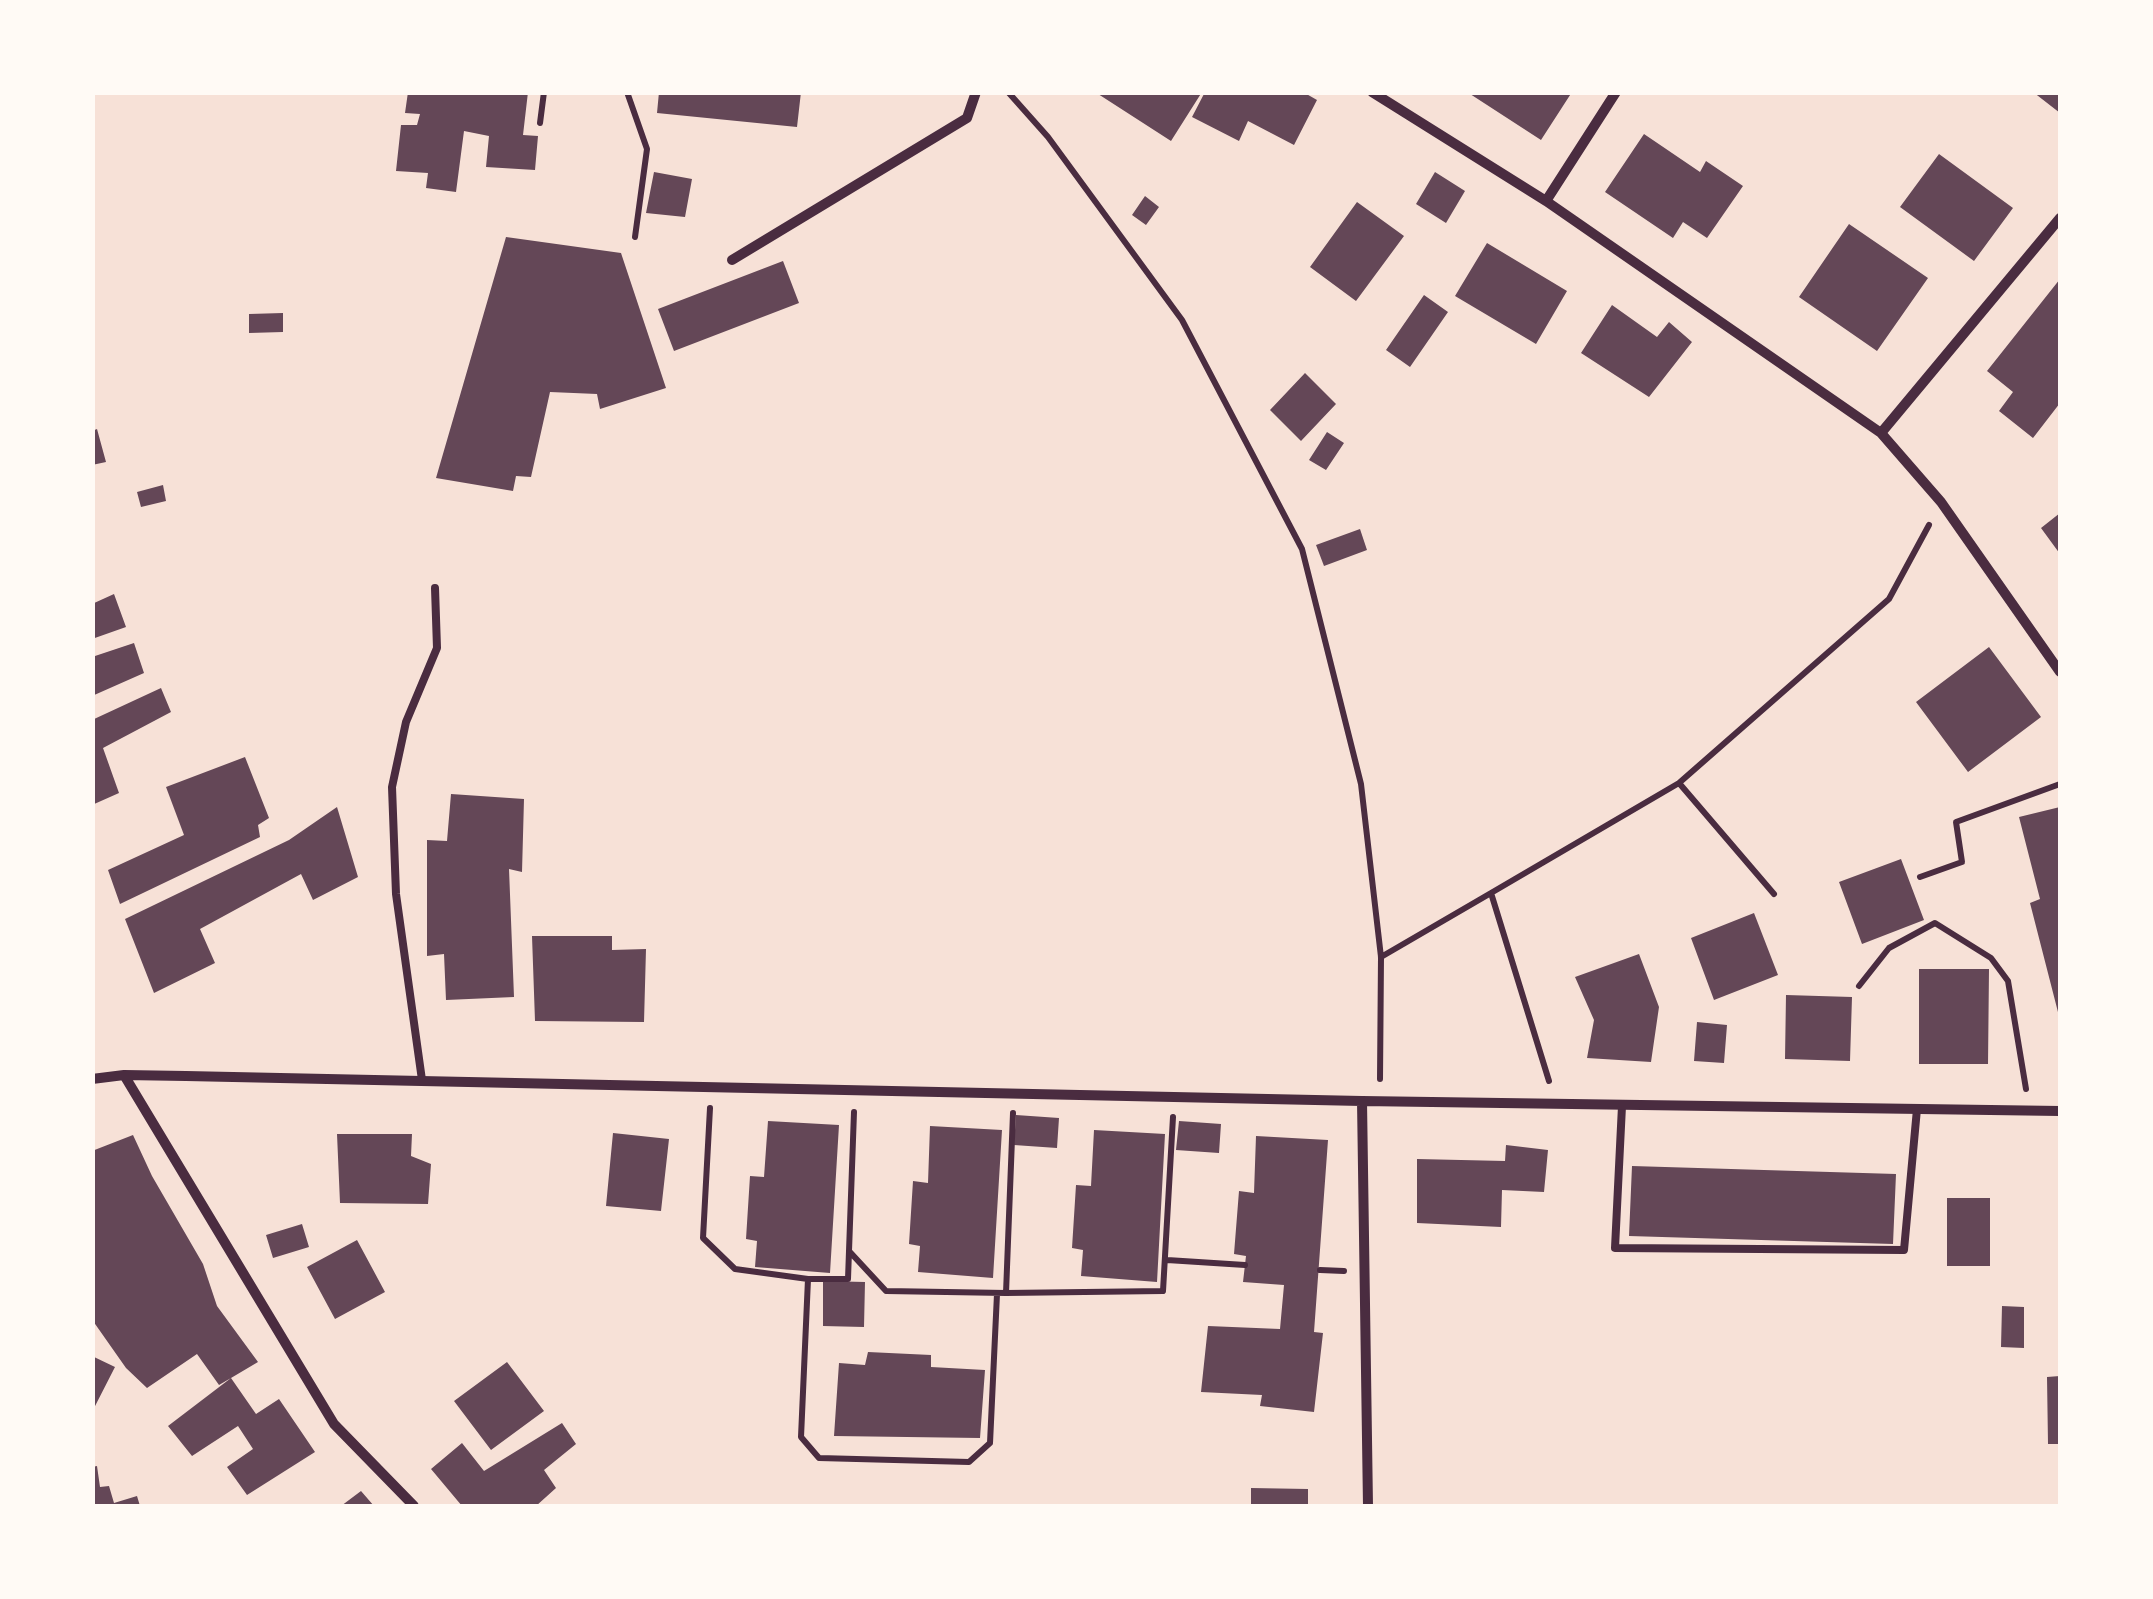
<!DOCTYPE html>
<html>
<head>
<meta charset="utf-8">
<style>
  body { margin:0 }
  #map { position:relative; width:2153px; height:1599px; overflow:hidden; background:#f7e1d7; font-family:Karla,sans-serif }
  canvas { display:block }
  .frame { position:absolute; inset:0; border:95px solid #fffaf5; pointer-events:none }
</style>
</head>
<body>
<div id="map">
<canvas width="2153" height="1599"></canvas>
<div class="frame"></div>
</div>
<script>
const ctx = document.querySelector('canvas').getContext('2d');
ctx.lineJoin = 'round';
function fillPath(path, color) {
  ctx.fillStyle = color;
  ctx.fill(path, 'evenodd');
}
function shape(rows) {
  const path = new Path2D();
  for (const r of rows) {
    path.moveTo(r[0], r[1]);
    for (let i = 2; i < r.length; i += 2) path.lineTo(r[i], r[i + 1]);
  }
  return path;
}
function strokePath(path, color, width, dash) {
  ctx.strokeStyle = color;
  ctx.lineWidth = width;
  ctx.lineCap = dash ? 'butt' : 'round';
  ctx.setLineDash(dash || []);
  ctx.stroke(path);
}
fillPath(shape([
  [408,92,528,92,523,135,538,136,535,170,486,167,489,136,464,131,456,192,426,188,428,173,396,171,401,125,417,125,420,114,405,113],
  [659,92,801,92,797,127,657,113],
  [1095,92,1202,92,1171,141],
  [1205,92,1303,92,1317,100,1294,145,1248,121,1239,141,1192,117],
  [1467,92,1572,92,1541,140],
  [2033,92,2060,92,2060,113],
  [1644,134,1700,172,1706,161,1743,186,1707,238,1683,222,1673,238,1605,192],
  [1939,154,2013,208,1974,261,1900,207],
  [654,172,692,179,685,217,646,213],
  [1435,172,1465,191,1446,223,1416,204],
  [1145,196,1159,207,1146,225,1132,215],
  [1357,202,1404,236,1356,301,1310,267],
  [1849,224,1928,278,1877,351,1799,297],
  [506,237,621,253,666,388,600,409,597,394,550,392,531,477,516,476,513,491,436,478],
  [1487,243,1567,291,1536,344,1455,296],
  [783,261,799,303,674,351,658,309],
  [2060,279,2060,403,2033,438,1999,411,2013,392,1987,371],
  [1424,295,1448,312,1410,367,1386,350],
  [1612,305,1657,337,1669,322,1692,342,1649,397,1581,353],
  [283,313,283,332,249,333,249,314],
  [1305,373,1336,404,1301,441,1270,410],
  [97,429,106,462,92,465,92,431],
  [1327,432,1344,443,1326,470,1309,460],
  [163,485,166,501,141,507,137,492],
  [2060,513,2060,554,2041,528],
  [1360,529,1367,550,1324,566,1316,545],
  [114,594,126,627,92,639,92,604],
  [134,643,144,673,92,696,92,657],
  [1989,647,2041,717,1968,772,1916,702],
  [161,688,171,712,103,748,119,793,92,805,92,720],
  [245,757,269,818,258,825,260,837,120,904,108,870,184,835,166,787],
  [451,794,524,799,522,872,509,869,514,997,446,1000,444,954,427,956,427,840,447,841],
  [337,807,358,877,313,900,301,874,200,929,215,963,154,993,125,919,289,840],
  [2060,807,2060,1016,2059,1016,2030,903,2040,899,2019,817],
  [1901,859,1924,920,1862,944,1839,882],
  [1754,913,1778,975,1714,1000,1691,938],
  [532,936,612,936,612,950,646,949,644,1022,535,1021],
  [1639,954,1659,1007,1651,1062,1587,1058,1594,1020,1575,977],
  [1919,969,1989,969,1988,1064,1919,1064],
  [1786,995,1852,997,1850,1061,1785,1059],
  [1697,1022,1727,1025,1724,1063,1694,1061],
  [1016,1115,1059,1118,1057,1148,1014,1145],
  [768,1121,839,1125,830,1273,755,1267,757,1241,746,1239,750,1176,764,1177],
  [1179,1121,1221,1124,1219,1153,1176,1150],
  [930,1126,1002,1130,993,1278,918,1272,920,1246,909,1244,913,1181,928,1183],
  [1094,1130,1165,1134,1157,1282,1081,1276,1083,1250,1072,1248,1076,1185,1091,1186],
  [613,1133,669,1139,661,1211,606,1206],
  [337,1134,412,1134,411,1156,431,1164,428,1204,340,1203],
  [133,1135,152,1176,203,1264,217,1306,258,1362,231,1378,256,1414,279,1399,315,1452,247,1495,227,1467,253,1449,238,1426,192,1456,168,1426,231,1378,219,1385,197,1354,147,1388,126,1368,93,1321,92,1151],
  [1256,1136,1328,1140,1314,1332,1323,1333,1314,1412,1260,1406,1262,1395,1201,1392,1208,1326,1280,1329,1284,1285,1243,1282,1246,1256,1234,1254,1239,1191,1254,1193],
  [1506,1145,1548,1150,1544,1192,1502,1190,1501,1227,1417,1223,1417,1159,1505,1161],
  [1632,1166,1896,1174,1893,1244,1629,1236],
  [1947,1198,1990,1198,1990,1266,1947,1266],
  [302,1224,309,1247,273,1258,266,1235],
  [357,1240,385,1292,335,1319,307,1267],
  [823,1281,865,1282,864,1327,823,1326],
  [2002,1306,2024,1307,2024,1348,2001,1347],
  [868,1352,931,1355,931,1367,985,1370,980,1438,834,1436,839,1363,865,1365],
  [92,1356,115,1367,92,1412],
  [507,1362,544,1411,491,1450,454,1401],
  [2060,1376,2060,1444,2048,1444,2047,1377],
  [562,1423,576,1444,544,1470,556,1488,536,1506,462,1506,431,1469,462,1443,484,1471],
  [97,1466,100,1487,109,1486,114,1503,137,1496,140,1506,92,1506,92,1467],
  [1251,1488,1308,1489,1308,1506,1251,1506],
  [361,1491,374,1506,341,1506]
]), '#644757');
strokePath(shape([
  [627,92,647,149,635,237],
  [1008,92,1048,137,1182,320,1302,549,1361,784,1381,957,1380,1079],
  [540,123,544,92],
  [1679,783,1774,894],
  [1920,877,1962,862,1956,822,2060,784],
  [1381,957,1491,893],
  [1859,986,1889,948,1935,923,1991,958,2008,981,2026,1089],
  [1549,1081,1491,893,1679,783,1889,599,1929,525],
  [710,1108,703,1238,735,1269,808,1279],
  [854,1112,849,1251,886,1291,1006,1293],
  [1013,1113,1006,1293,1163,1291,1173,1117],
  [849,1251,848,1279,808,1279,801,1437,819,1458,969,1462,990,1443,997,1294],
  [1167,1260,1245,1265],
  [1320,1270,1344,1271]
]), '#4a2c40', 6);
strokePath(shape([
  [422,1080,396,894,392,787,406,722,437,648,435,588],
  [1622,1106,1615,1248,1904,1250,1917,1109]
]), '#4a2c40', 8);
strokePath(shape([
  [1372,92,1546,201,1881,433,1941,502,2060,672],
  [1546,201,1616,92],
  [732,260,967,118,976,92],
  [1881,433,2060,218],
  [124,1075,334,1424,414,1506],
  [92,1079,124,1075,186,1076,1362,1101,2060,1111],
  [1362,1101,1368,1506]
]), '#4a2c40', 10);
</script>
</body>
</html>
